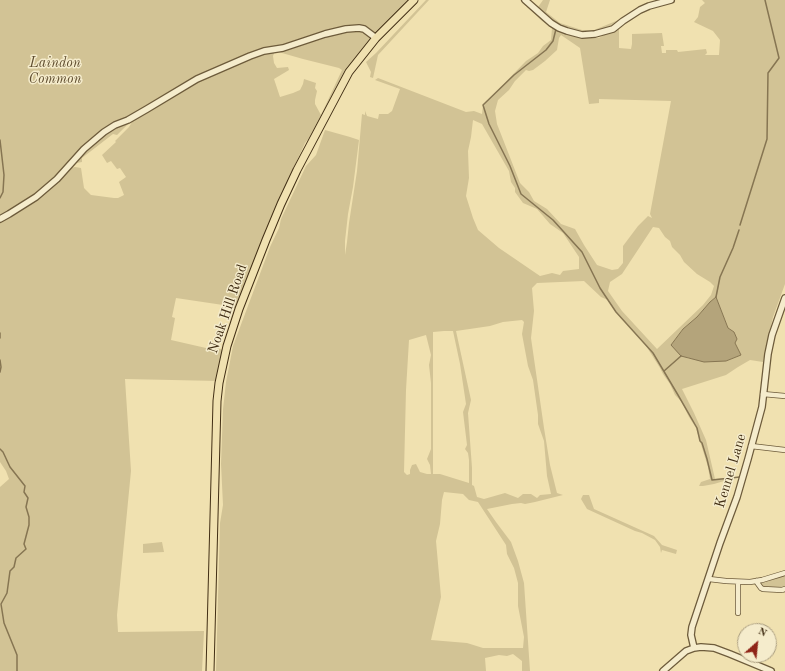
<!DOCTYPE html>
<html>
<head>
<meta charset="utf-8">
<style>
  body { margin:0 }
  #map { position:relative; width:785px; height:671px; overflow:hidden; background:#f0e1b0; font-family:"Old Standard TT",serif }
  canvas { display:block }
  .north { position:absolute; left:737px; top:623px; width:40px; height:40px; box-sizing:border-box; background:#f5eccc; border:1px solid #ada082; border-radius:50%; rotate:27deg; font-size:11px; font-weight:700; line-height:16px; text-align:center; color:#412e14 }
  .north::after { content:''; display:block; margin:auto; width:14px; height:18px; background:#8f2418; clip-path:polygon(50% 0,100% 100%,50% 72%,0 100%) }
</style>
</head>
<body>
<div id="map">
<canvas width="785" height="671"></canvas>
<div class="north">N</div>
</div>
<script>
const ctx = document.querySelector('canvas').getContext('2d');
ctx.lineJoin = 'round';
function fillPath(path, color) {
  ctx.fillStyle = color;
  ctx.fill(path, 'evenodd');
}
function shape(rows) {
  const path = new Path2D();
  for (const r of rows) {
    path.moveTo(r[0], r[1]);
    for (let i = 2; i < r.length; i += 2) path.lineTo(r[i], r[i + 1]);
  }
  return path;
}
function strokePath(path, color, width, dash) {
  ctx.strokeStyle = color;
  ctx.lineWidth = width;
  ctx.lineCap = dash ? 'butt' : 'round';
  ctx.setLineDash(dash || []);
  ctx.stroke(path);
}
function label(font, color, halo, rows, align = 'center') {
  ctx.font = font + ' "Old Standard TT",serif';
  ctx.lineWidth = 3;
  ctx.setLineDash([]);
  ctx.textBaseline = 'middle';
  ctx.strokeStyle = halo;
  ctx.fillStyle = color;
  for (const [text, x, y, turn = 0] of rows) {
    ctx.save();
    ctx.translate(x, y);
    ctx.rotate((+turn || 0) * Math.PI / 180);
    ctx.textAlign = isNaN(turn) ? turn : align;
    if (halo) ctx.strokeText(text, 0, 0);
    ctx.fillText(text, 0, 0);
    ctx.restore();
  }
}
fillPath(shape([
  [0,0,414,0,399,15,333,94,314,132,305,143,266,229,240,299,235,308,223,305,176,298,172,317,175,318,171,340,206,348,214,347,226,351,219,381,125,379,131,471,117,615,118,632,204,631,202,671,0,671,0,487,9,479,6,471,0,462],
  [275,51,303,59,339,68,342,70,321,115,315,104,315,100,317,91,315,88,316,83,304,79,303,84,300,90,293,93,280,97,274,79,289,70,288,67,277,68,274,63,273,56],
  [135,117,129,127,115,141,116,142,102,155,107,163,111,161,117,169,120,168,126,177,119,182,124,195,118,198,114,198,91,195,84,188,81,168,75,167,66,169,71,164,82,162,82,158,113,134,117,135,128,124,128,120],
  [426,0,429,0,378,55,373,78,370,77,371,72,366,62,376,53],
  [520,0,523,0,563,31,580,38,599,38,607,33,619,25,619,48,631,49,632,44,632,34,662,33,664,46,661,46,662,53,666,53,666,50,677,50,678,52,706,49,707,53,705,55,719,55,720,40,713,31,694,22,698,17,700,7,705,3,702,0,785,0,785,284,773,317,763,362,750,360,738,367,726,375,682,389,694,413,706,440,715,479,734,477,734,478,714,484,703,486,699,486,701,482,710,479,708,467,696,428,689,417,681,401,675,395,670,384,663,374,660,368,643,341,616,312,608,300,601,297,584,281,537,283,532,288,534,311,531,338,544,428,550,465,557,493,563,495,535,502,525,504,521,503,512,504,487,509,496,522,511,542,518,561,524,583,530,671,522,671,522,661,513,654,507,656,499,655,485,658,486,671,216,671,220,523,223,505,221,464,223,409,226,382,233,346,270,247,279,228,281,219,306,166,316,155,325,130,350,137,359,140,353,187,348,214,345,241,345,255,347,242,349,223,357,171,362,114,365,115,365,111,367,116,378,119,379,114,388,114,392,111,400,89,375,80,378,78,466,112,474,111,482,114,483,105,526,61,538,53,543,46,551,40,552,28,542,21],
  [561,35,580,48,589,104,599,103,599,99,671,101,650,214,652,218,648,216,638,226,623,246,623,263,618,269,612,270,597,265,584,245,575,229,561,224,547,209,534,201,529,192,520,183,497,124,495,111,498,100,509,90,515,81,526,70,529,71,533,70,545,61,557,50,559,38],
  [473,120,482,124,509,171,511,182,515,188,515,192,523,203,537,209,550,224,563,233,579,257,579,269,563,271,560,275,552,273,540,276,499,248,478,230,473,218,466,196,469,178,468,151,471,137],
  [653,227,659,228,665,237,670,241,672,247,680,255,684,262,697,274,710,282,714,286,711,295,703,305,657,349,622,311,608,291,610,282,622,274],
  [716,297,728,328,734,332,737,339,735,343,741,355,726,361,693,359,687,358,671,345,683,329,697,317,710,302],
  [522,320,524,322,522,334,528,366,533,380,538,415,538,424,544,441,547,476,551,494,540,495,537,498,531,494,523,494,518,498,505,493,484,499,477,497,474,486,472,485,472,468,468,413,471,400,456,331,490,326,503,322],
  [444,331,453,331,460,364,466,404,463,412,467,445,465,449,468,453,469,460,469,483,440,474,433,474,433,332],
  [426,335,431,355,429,365,431,383,431,449,427,459,430,465,431,474,427,474,420,472,416,464,412,465,410,470,410,474,407,475,404,472,406,390,409,340],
  [444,492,463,494,469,500,478,502,506,545,507,554,514,568,518,583,518,606,524,637,523,648,483,648,467,643,431,640,441,597,436,541,440,524,442,500],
  [543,0,550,0,546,12,560,23,582,30,594,30,621,19,639,7,660,0,671,0,649,6,605,31,595,34,567,31,536,10],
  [583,495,589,495,594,509,654,536,662,545,677,550,676,554,662,550,661,553,660,547,655,540,642,533,635,531,587,509,581,499],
  [162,542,164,552,143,553,143,544],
  [784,576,785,577,785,586,783,589,762,587,760,583]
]), '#d2c395');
const water = shape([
  [716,297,728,328,734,332,737,339,735,343,741,355,726,361,704,362,681,356,671,345,683,329,697,317,710,302,716,297]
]);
fillPath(water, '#b4a47b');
strokePath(water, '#867552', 1);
strokePath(shape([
  [556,29,553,41,546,50,514,75,483,105,489,124,510,166,521,194,553,220,582,252,600,288,616,312,653,353,678,395,697,428,700,441,702,443,707,459,712,480,740,477],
  [0,140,4,175,3,192,0,198],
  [740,225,767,139,768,73,779,58,765,0],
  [716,297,720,277,733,248,739,230],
  [0,333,0,338],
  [0,360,1,367,0,372],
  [664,371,681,356],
  [0,449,3,452,10,467,25,486,24,492,28,498,26,507,29,517,29,525,24,544,26,549,16,558,14,567,10,571,7,593,1,604,4,623,17,655,17,671]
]), '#867552', 1.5);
const minor = shape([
  [763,394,785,396],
  [751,446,785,450],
  [709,579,726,581,750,582,762,580,785,573],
  [756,581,761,588,763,589,782,590,785,589],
  [738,582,738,613]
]);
const tertiary = shape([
  [525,0,551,23,559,28,567,31,582,35,595,34,613,29,623,21,640,10,649,6,671,0],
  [0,219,9,214,36,197,57,179,84,149,104,132,115,125,128,120,147,109,197,79,250,56,264,51,283,48,325,34,346,29,359,28,364,29,376,38],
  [694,648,691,635,692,627,720,543,737,497,748,459,762,407,768,354,772,335,785,298],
  [663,671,686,651,694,648,701,647,714,648,730,654,771,671]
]);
const primary = shape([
  [210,671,217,401,219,383,227,346,239,309,266,240,281,204,297,170,349,72,376,38,414,0]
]);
strokePath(minor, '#6d5b3b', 6);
strokePath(tertiary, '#6d5b3b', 8);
strokePath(primary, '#412e14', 9);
strokePath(minor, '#f5eccc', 4.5);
strokePath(tertiary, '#f5eccc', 5.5);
strokePath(primary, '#f0e1b0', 7);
label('italic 14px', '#5e4c2e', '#f5eccc', [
  ["Laindon",55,63],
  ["Common",55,79]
]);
label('14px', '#412e14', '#f5eccc', [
  ["Noak Hill Road",228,309,-71],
  ["Kennel Lane",731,471,-73]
]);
</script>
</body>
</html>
